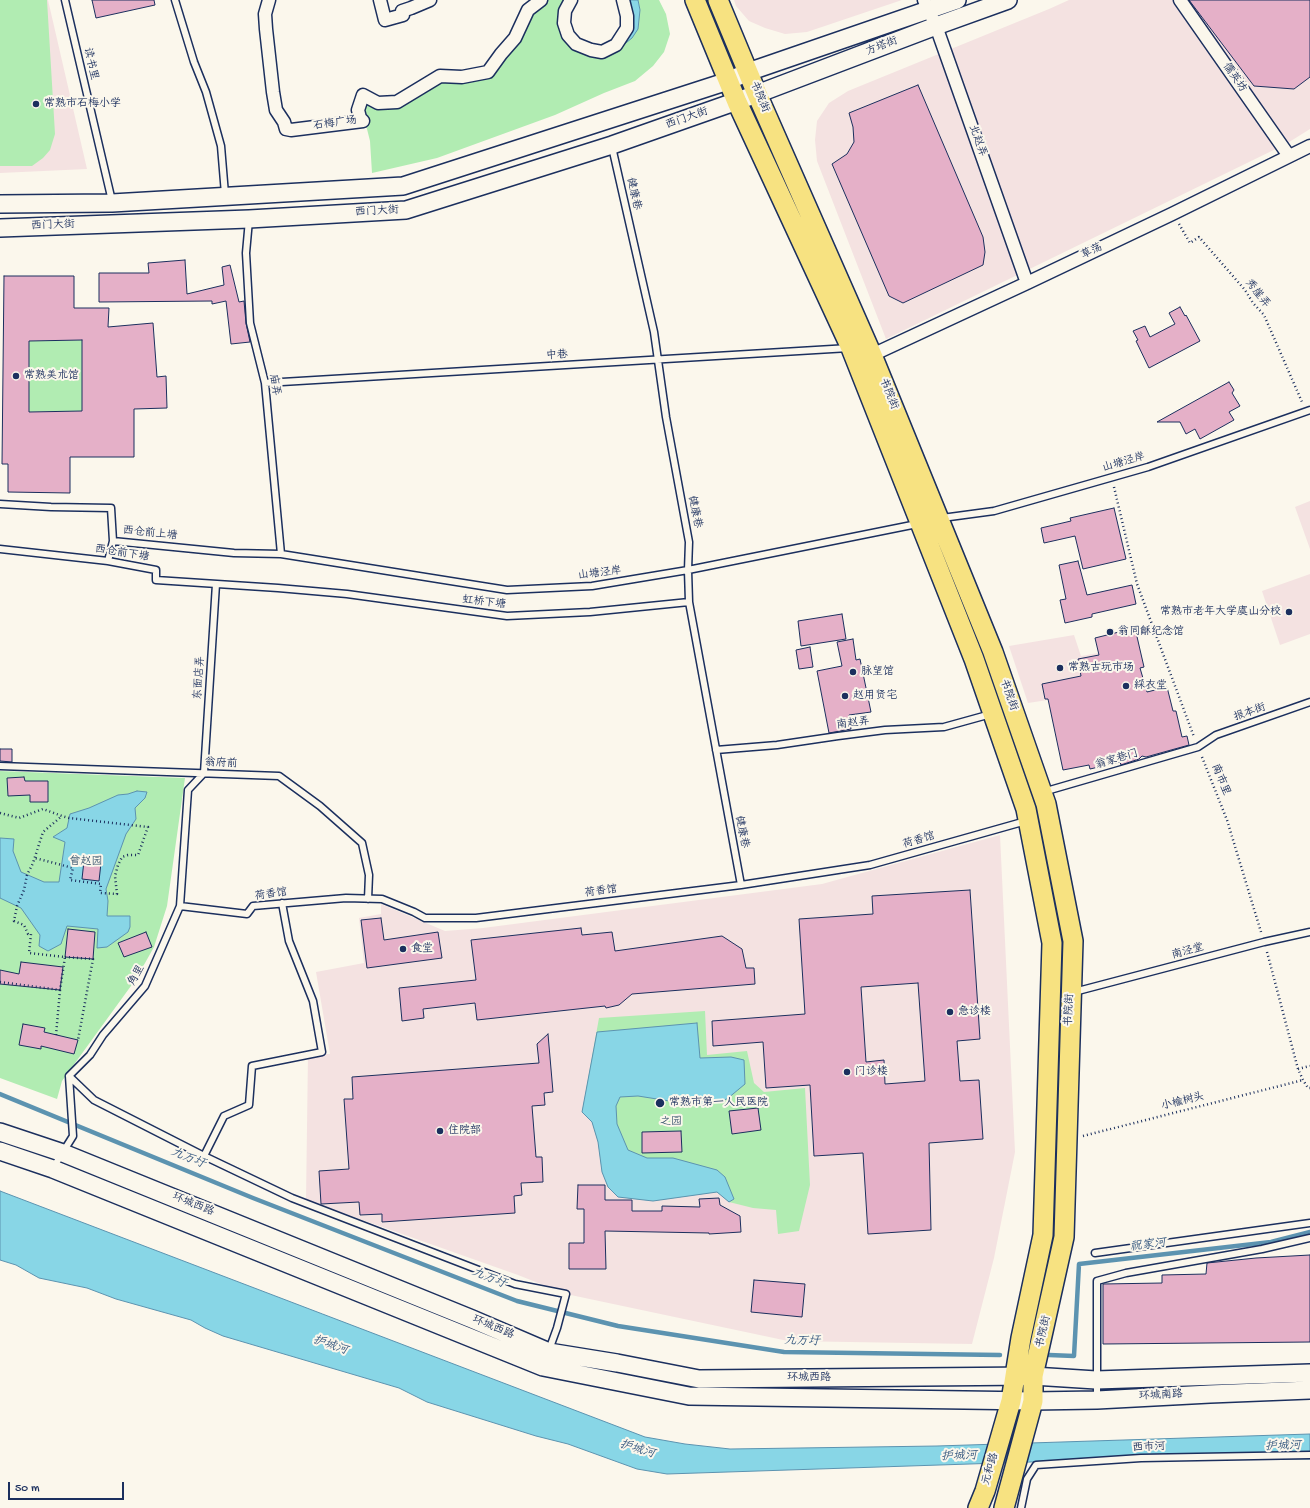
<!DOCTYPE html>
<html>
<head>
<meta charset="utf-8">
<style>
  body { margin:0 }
  #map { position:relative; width:1310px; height:1508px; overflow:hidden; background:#fbf7ec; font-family:"Gochi Hand",sans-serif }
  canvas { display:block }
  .scale { position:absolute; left:8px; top:1482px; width:116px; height:18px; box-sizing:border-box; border:2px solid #1b2f5e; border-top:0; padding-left:5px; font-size:12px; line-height:14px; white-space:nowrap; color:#1b2f5e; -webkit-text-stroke:3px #fbf7ec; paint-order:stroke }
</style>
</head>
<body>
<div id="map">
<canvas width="1310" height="1508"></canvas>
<div class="scale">50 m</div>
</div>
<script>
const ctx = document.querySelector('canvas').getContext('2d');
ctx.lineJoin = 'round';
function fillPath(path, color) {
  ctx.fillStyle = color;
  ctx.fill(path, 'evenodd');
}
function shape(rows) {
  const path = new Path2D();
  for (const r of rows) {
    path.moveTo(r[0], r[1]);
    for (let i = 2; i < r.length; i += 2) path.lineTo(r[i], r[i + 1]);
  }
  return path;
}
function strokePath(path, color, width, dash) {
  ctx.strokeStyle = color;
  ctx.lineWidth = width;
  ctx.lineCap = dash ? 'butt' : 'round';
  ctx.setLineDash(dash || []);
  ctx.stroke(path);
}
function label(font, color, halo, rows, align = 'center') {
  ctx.font = font + ' "Gochi Hand","LXGW WenKai TC",sans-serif';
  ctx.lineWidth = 4;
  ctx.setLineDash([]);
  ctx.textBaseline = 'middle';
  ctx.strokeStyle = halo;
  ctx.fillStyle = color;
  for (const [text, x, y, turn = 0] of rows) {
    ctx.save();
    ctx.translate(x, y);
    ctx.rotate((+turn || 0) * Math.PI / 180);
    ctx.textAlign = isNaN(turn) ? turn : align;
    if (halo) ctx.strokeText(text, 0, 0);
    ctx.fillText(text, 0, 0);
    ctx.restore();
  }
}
fillPath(shape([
  [0,0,48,0,87,169,0,173],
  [734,0,902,0,807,32,785,34,765,28,749,21,736,6],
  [1069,0,1310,0,1310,129,1286,144,886,339,817,161,815,140,817,121,829,103,848,91,1049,9],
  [1310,501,1310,549,1295,507],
  [1310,574,1310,634,1280,645,1262,591],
  [1074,635,1081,656,1098,653,1107,691,1028,703,1009,646],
  [1000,835,1015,1152,994,1258,972,1344,788,1341,566,1294,518,1275,306,1200,308,1054,330,1054,316,972,364,963,359,918,381,914,381,904,445,931,483,928,822,884]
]), '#f4e2e1');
fillPath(shape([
  [0,0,47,0,55,134,50,150,43,158,32,166,0,166],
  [541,0,571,0,568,35,602,52,640,10,638,0,659,0,666,14,670,34,664,52,653,66,635,81,604,93,555,115,437,158,372,173,370,141,360,101,397,102,440,76,488,72],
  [82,340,82,411,29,412,29,341],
  [0,771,185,778,167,906,154,947,136,979,62,1081,57,1099,0,1078],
  [705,1011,707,1055,747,1051,754,1083,764,1092,805,1088,810,1185,799,1231,778,1234,776,1210,753,1208,729,1202,717,1192,653,1201,618,1197,608,1187,602,1172,598,1142,592,1122,582,1112,599,1018]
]), '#b1ecb2');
const water = shape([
  [623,0,638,0,640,10,638,29,632,38,622,46,623,0],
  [137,791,147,792,145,798,135,808,136,819,126,834,106,889,108,901,107,916,130,916,130,927,128,932,107,947,97,948,98,929,67,926,61,944,48,951,39,946,40,935,21,908,0,898,0,838,14,839,13,851,21,872,44,882,59,882,65,842,53,837,67,828,70,814,89,808,118,795,128,794,137,791],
  [697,1023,700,1058,731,1057,744,1060,745,1084,727,1099,701,1106,638,1096,620,1097,616,1106,617,1124,628,1150,647,1158,673,1158,717,1170,725,1177,734,1199,729,1202,717,1192,653,1201,618,1197,608,1187,602,1172,598,1142,592,1122,582,1112,597,1032,697,1023],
  [0,1191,645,1437,685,1444,730,1449,937,1446,1310,1434,1310,1459,1121,1459,667,1474,637,1469,568,1444,536,1436,427,1402,399,1388,223,1336,205,1328,191,1320,116,1299,87,1288,39,1278,16,1265,0,1260,0,1191]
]);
fillPath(water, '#88d6e6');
strokePath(water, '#5c93b0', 1);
strokePath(shape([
  [0,1094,253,1198,517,1301,618,1326,784,1352,1000,1355],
  [1049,1355,1074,1356,1079,1264,1271,1242,1310,1232]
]), '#5c93b0', 4.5);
const building = shape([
  [92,0,154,0,155,5,96,18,92,0],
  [1189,0,1310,0,1310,77,1294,89,1254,86,1189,0],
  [918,85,983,237,985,252,983,265,903,303,889,296,832,164,847,154,854,142,853,127,849,113,918,85],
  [185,260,187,294,224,285,222,267,230,265,239,302,244,301,246,323,250,342,231,344,226,301,212,304,212,301,99,302,99,273,149,273,148,263,185,260],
  [4,276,74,276,74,308,109,308,108,327,153,323,157,377,166,376,167,408,134,409,134,457,70,457,70,493,8,492,8,464,2,464,4,276],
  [82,340,82,411,29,412,29,341,82,340],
  [1180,307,1185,316,1186,315,1200,341,1149,368,1136,341,1138,340,1133,331,1145,326,1150,337,1175,324,1169,313,1180,307],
  [1229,382,1234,390,1232,393,1240,406,1229,412,1234,420,1200,439,1195,429,1186,434,1180,422,1157,422,1229,382],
  [1114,508,1126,559,1083,569,1075,536,1044,543,1041,528,1071,521,1070,518,1114,508],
  [1078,561,1087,595,1132,585,1136,604,1092,614,1092,617,1065,623,1060,600,1066,599,1059,565,1078,561],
  [842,614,846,639,801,646,798,621,842,614],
  [1135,628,1144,667,1140,668,1147,692,1167,687,1173,711,1176,711,1182,737,1187,736,1189,745,1146,757,1142,756,1139,759,1121,765,1120,762,1090,769,1089,765,1063,770,1048,699,1045,699,1042,684,1081,676,1078,659,1099,655,1095,638,1135,628],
  [853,639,856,660,860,659,871,712,849,715,851,729,829,733,817,671,842,666,837,642,853,639],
  [810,647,813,667,799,669,796,650,810,647],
  [0,749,12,749,12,762,0,761,0,749],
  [24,777,25,781,48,781,48,802,30,802,30,795,8,796,7,778,24,777],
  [84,861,101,863,99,881,82,879,84,861],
  [970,890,980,1039,957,1041,960,1081,979,1080,983,1139,929,1143,931,1230,868,1234,863,1153,814,1156,810,1085,766,1088,763,1042,713,1046,712,1021,805,1014,799,919,873,914,872,896,970,890],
  [918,983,925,1081,885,1084,884,1060,866,1062,861,987,918,983],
  [381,918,384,940,438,932,442,958,367,968,361,920,381,918],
  [581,928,582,935,612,932,615,951,722,936,742,949,746,968,754,968,755,984,632,994,619,1005,606,1008,605,1006,477,1020,475,1003,423,1009,424,1018,402,1021,399,988,476,980,471,940,581,928],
  [68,929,95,932,93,959,65,957,68,929],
  [146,932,152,947,124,957,118,943,146,932],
  [21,962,63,967,60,990,0,984,0,970,19,974,21,962],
  [23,1024,45,1028,44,1032,78,1040,74,1054,41,1046,41,1049,19,1045,23,1024],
  [548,1034,553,1092,544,1093,545,1105,532,1106,536,1157,542,1157,543,1182,521,1183,522,1195,514,1196,515,1213,382,1222,382,1214,360,1215,359,1202,321,1204,319,1171,349,1169,344,1099,353,1099,352,1077,539,1063,537,1044,548,1034],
  [758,1108,761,1130,732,1134,729,1111,758,1108],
  [681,1131,682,1152,642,1153,642,1132,681,1131],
  [578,1185,605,1185,605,1200,632,1200,632,1211,662,1211,662,1206,700,1207,699,1199,719,1198,720,1205,740,1216,741,1232,709,1234,709,1233,605,1231,606,1269,569,1269,569,1243,584,1243,584,1209,577,1209,578,1185],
  [1310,1255,1310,1342,1103,1344,1103,1284,1162,1283,1162,1275,1206,1274,1207,1263,1256,1258,1310,1255],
  [754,1280,805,1284,802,1317,751,1312,754,1280]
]);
fillPath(building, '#e5b0c8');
strokePath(building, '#1b2f5e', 1);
const lane = shape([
  [65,0,112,201],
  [175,0,194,62,206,92,221,146,225,194],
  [612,147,654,332,666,417,689,542,688,570,689,602,741,885],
  [249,220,246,253,250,323,265,383,281,554],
  [265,383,849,348],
  [0,504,51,507,111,508,113,541,234,553,281,554,507,590,592,586,688,570,917,524],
  [942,518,994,511,1148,467,1310,410],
  [0,549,108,561,156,570,156,580,278,588,347,594,507,616,590,612,689,602],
  [108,561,113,541],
  [716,750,777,745,838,736,885,730,944,727,991,714],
  [0,766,279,776,320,806,362,843,369,875,368,899],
  [1043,792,1198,747,1216,735,1310,702],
  [180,906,247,914,253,906,346,898,382,899,414,912,425,918,476,918,741,885,870,865,1026,821],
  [1074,992,1264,942,1310,932],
  [69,1076,94,1100,204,1156,292,1198,515,1284,566,1294,557,1328,549,1350],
  [204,1156,224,1116,249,1105,252,1066,322,1052,313,1001,289,941,282,903],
  [53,1168,73,1136,69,1076,90,1055,103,1035,145,986,180,906,188,790,204,773,216,584],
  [1095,1253,1310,1223],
  [1097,1398,1097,1281,1126,1273,1262,1249,1310,1238],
  [1021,1508,1027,1479,1036,1465,1141,1458,1310,1455]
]);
const street = shape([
  [269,0,265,14,266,29,273,92,276,110,284,122,286,129,291,130,363,121,360,118,358,110,363,95,378,103,397,102,440,76,462,77,488,72,501,54,515,38,528,10,541,0],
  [380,0,385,20,403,15,402,11,411,8,430,0],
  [571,0,565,11,564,23,568,35,576,44,591,50,602,52,616,45,627,28,627,16,623,0],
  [924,0,936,26,1027,283],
  [1180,0,1289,156],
  [872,355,1027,283,1172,214,1310,146]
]);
const secondary = shape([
  [0,204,112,203,403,186,728,81,748,72,957,0],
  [0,228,249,219,406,210,612,145,757,94,936,26,1008,0],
  [0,1132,63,1153,472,1319,549,1352,617,1363,699,1379,1033,1376,1096,1380,1310,1373],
  [0,1151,53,1169,543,1367,689,1396,1033,1401,1097,1400,1210,1394,1310,1390]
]);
const primary = shape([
  [695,0,737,102,851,348,974,659,1026,809,1052,943,1043,1235,1021,1338,1011,1401,985,1491,978,1508],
  [718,0,757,94,872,355,993,652,1046,804,1073,941,1064,1237,1033,1376,1033,1401,1004,1508]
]);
strokePath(lane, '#1b2f5e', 9);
strokePath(street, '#1b2f5e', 15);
strokePath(secondary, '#1b2f5e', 20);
strokePath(primary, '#1b2f5e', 22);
strokePath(shape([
  [1179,224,1190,243,1199,237,1245,290,1253,303,1264,315,1302,402],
  [1114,487,1137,584,1194,737],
  [1202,757,1227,820,1261,932],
  [0,813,19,818,43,809,62,816,69,818,148,827,138,855,128,855,122,857,118,865,115,876,117,894,100,893,101,884,70,880,73,868,35,858],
  [1267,952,1298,1069,1303,1080,1308,1088,1310,1088],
  [65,957,93,959,78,1040],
  [0,982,60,990,65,957,29,953,31,934,28,934,24,925,14,921,17,906,24,890,27,875,33,863,43,832,62,816],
  [56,1035,60,990],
  [1298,1069,1310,1066],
  [1083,1136,1303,1080]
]), '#1b2f5e', 2.5, [1, 3]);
strokePath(lane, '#fbf7ec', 6);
strokePath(street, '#fbf7ec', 12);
strokePath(secondary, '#fbf7ec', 17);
strokePath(primary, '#f7e281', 19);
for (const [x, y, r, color] of [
  [36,104,4,"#1b2f5e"],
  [16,376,4,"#1b2f5e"],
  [1289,612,4,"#1b2f5e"],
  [1110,632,4,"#1b2f5e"],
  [1060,668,4,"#1b2f5e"],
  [853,672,4,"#1b2f5e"],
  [1126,686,4,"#1b2f5e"],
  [845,696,4,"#1b2f5e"],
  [403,949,4,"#1b2f5e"],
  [950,1012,4,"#1b2f5e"],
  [847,1072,4,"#1b2f5e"],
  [660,1103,5,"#1b2f5e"],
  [440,1131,4,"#1b2f5e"]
]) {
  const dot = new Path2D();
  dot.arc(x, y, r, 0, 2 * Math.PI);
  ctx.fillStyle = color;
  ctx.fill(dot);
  strokePath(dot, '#fbf7ec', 1.5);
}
label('11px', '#1b2f5e', '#fbf7ec', [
  ["方塔街",882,47,-21],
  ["读书里",90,64,77],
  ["儒英坊",1234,78,55],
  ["书院街",759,97,67],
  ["西门大街",687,119,-19],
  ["石梅广场",335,124,-8],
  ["北赵弄",977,141,70],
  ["健康巷",633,194,77],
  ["西门大街",377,212,-3],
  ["西门大街",53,226,-2],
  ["草荡",1092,252,-25],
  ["秀崖弄",1257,294,52],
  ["中巷",557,356,-3],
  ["庙弄",274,385,81],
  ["书院街",888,394,68],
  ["山塘泾岸",1124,463,-16],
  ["健康巷",694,512,79],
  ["西仓前上塘",150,534,6],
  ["西仓前下塘",122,554,9],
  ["山塘泾岸",600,574,-7],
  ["虹桥下塘",484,603,7],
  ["东面店弄",200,678,-86],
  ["书院街",1008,695,71],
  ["报本街",1250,713,-19],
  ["南赵弄",853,724,-7],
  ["翁家巷门",1117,760,-16],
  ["翁府前",221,764,2],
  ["南市里",1220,780,68],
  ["健康巷",741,832,79],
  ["荷香馆",919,841,-16],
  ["荷香馆",601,892,-7],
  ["荷香馆",271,895,-8],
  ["南泾堂",1188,952,-15],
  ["角里",137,976,-60],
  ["书院街",1070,1010,-88],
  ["小榆树头",1183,1102,-14],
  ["环城西路",193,1205,22],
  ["环城西路",493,1328,23],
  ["书院街",1044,1332,-77],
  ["环城西路",809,1378],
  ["环城南路",1161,1396,-3],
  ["西市河",1149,1448,-3],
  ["元和路",991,1469,-74]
]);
label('11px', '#1b2f5e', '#fbf7ec', [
  ["常熟市石梅小学",44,104],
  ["常熟美术馆",24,376],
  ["常熟市老年大学虞山分校",1281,612,"right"],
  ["翁同龢纪念馆",1118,632],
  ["常熟古玩市场",1068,668],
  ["脉望馆",861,672],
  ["綵衣堂",1134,686],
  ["赵用贤宅",853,696],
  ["食堂",411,949],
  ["急诊楼",958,1012],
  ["门诊楼",855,1072],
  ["常熟市第一人民医院",669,1103],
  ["住院部",448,1131]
], 'left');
label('11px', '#39556f', '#fbf7ec', [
  ["曾赵园",86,862],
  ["之园",671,1122]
]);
label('italic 12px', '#365980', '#fbf7ec', [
  ["九万圩",188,1159,22],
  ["祝家河",1148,1246,-7],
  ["九万圩",489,1279,22],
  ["九万圩",802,1342,2],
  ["护城河",330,1346,19],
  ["护城河",1283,1447,-2],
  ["护城河",637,1450,17],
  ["护城河",959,1457,-2]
]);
</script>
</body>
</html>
